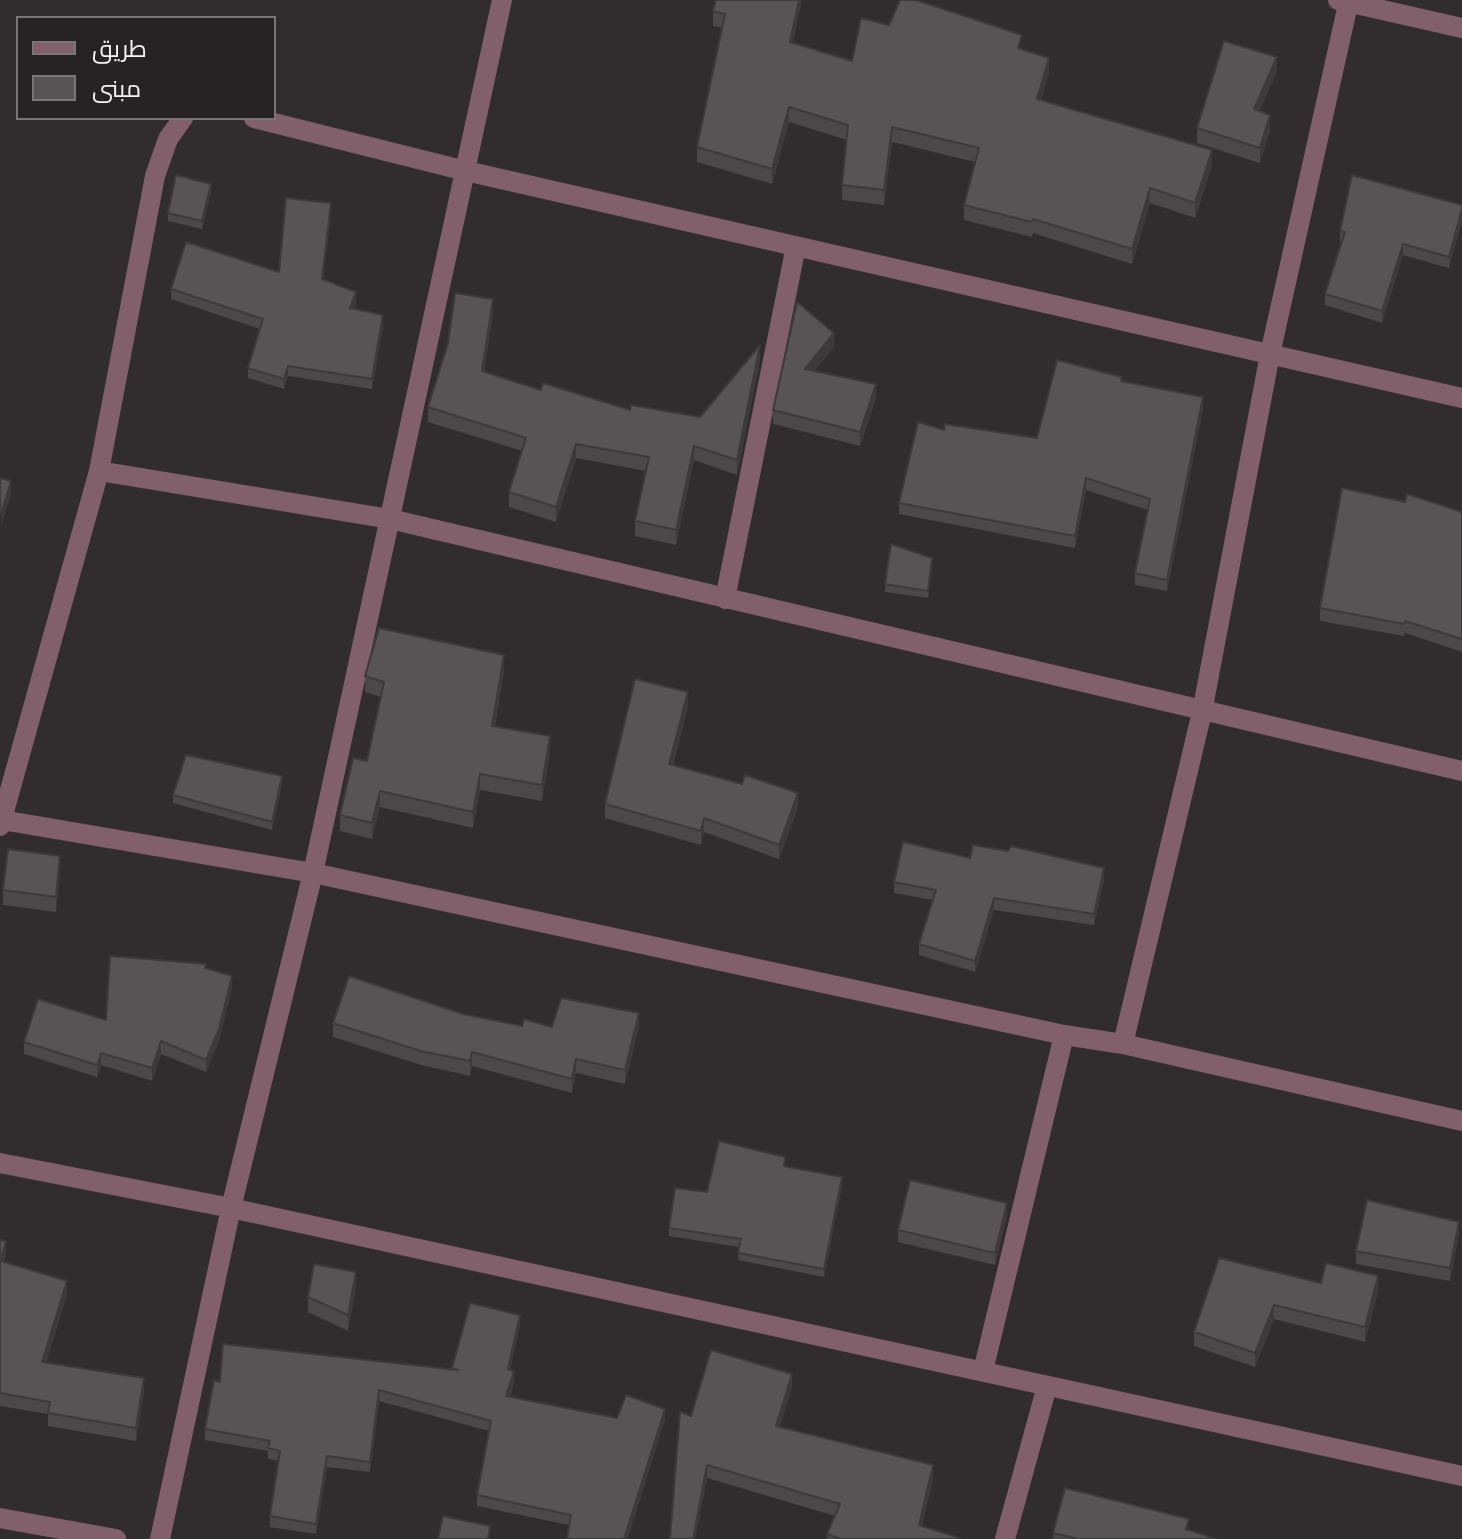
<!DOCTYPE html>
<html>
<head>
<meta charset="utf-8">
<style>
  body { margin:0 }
  #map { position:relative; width:1462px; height:1539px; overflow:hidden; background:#312c2e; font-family:"PT Serif",Cairo,serif }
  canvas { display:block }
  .legend { position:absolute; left:16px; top:16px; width:260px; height:104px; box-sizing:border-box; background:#272324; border:2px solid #7a7677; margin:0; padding:10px 14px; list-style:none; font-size:24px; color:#f6f3f4 }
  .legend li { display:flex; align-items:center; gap:16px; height:40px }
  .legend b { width:40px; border:2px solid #7a7677 }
</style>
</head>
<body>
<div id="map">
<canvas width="1462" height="1539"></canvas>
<ul class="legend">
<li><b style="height:10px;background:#81606c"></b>طريق</li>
<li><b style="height:22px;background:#585355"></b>مبنى</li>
</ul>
</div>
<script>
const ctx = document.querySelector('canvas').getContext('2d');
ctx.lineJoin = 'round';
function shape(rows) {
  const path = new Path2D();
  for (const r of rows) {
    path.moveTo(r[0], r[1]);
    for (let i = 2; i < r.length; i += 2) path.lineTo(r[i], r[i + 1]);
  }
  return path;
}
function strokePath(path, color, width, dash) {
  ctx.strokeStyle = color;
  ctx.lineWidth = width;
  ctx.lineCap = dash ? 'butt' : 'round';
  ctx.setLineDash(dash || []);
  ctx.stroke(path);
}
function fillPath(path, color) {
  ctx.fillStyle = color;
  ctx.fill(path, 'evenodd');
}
strokePath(shape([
  [1338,0,1462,28],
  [254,118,466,171,1462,398],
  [99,471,390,519,1462,771],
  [725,599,796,246],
  [2,820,313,873,1064,1035,1123,1044,1462,1121],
  [0,826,99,471,155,176,168,139,183,118],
  [1123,1044,1202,712,1270,354,1349,0],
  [0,1163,231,1208,1462,1476],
  [983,1371,1064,1035],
  [0,1518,116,1539],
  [160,1539,231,1208,313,873,502,0],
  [1005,1539,1047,1386]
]), '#81606c', 20);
fillPath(shape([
  [801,0,793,43,852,61,889,25,1022,49,1049,72,1041,100,1212,165,1195,218,1150,203,1132,264,1033,233,1032,237,964,220,964,205,975,162,892,142,884,205,842,200,842,185,847,140,789,122,772,184,697,162,697,147,722,28,713,26,713,11],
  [1277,72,1259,111,1270,130,1260,163,1197,143,1197,128],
  [211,191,202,229,168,221,168,213],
  [1462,209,1462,220,1449,268,1403,255,1382,323,1325,305,1325,294,1341,242,1340,242,1340,231],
  [331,213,323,279,356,303,353,309,383,326,372,389,288,376,284,389,248,378,248,368,260,329,171,299,171,289,279,272],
  [493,313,484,372,541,390,630,410,700,417,760,360,737,475,694,460,676,545,635,536,635,521,646,471,576,458,556,522,509,507,509,492,522,451,428,422,428,407],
  [834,347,814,371,876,398,860,446,773,424,773,410],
  [1122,381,1203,408,1167,591,1135,585,1135,573,1148,510,1086,490,1075,548,899,514,899,503,944,430,1037,438],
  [1405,502,1462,512,1462,652,1405,633,1404,636,1320,621,1320,608],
  [932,565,928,598,885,592,885,584],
  [504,671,495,726,550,752,542,801,480,790,473,828,380,807,372,839,340,831,340,815,367,761,381,697,365,692,365,676],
  [688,706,673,765,798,807,779,859,704,832,701,845,605,818,605,804],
  [282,784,272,830,173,803,173,795],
  [970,858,1104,879,1094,925,994,910,975,972,919,955,919,944,933,900,894,893,894,882],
  [60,871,56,912,3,905,3,890],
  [206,968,232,988,219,1041,206,1072,161,1054,152,1081,101,1065,97,1077,24,1054,24,1042,106,1020],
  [463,1014,522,1026,552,1027,639,1027,625,1084,576,1073,572,1093,472,1066,470,1076,421,1065,333,1037,333,1023],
  [785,1166,842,1185,824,1277,738,1260,739,1247,669,1236,669,1228,707,1192],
  [1007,1215,995,1265,898,1242,898,1230],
  [1459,1234,1450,1281,1356,1264,1356,1251],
  [0,1240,6,1254,4,1262,67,1294,46,1363,144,1391,136,1441,48,1426,48,1414,0,1406],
  [1321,1283,1378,1291,1365,1342,1274,1319,1255,1367,1194,1346,1194,1332],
  [356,1287,348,1331,308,1312,308,1297],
  [520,1325,510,1370,514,1382,510,1397,617,1418,665,1420,569,1525,477,1506,477,1495,489,1431,379,1401,370,1472,327,1467,316,1534,270,1527,270,1516,279,1461,268,1459,268,1451,205,1440,205,1429,220,1382,452,1370,452,1368],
  [792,1388,780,1427,933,1479,922,1526,960,1539,827,1539,827,1534,835,1516,707,1478,695,1539,670,1539,691,1416],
  [1189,1530,1216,1539,1053,1539,1053,1533]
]), '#4c4749');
fillPath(shape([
  [799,0,801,0,801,4,790,57,790,42],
  [1277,57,1277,72,1254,124,1254,109],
  [1049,58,1049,72,1037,114,1037,99],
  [789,107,789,122,772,184,772,169],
  [1270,115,1270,130,1260,163,1260,148],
  [892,127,892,142,884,205,884,190],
  [1212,150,1212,165,1195,218,1195,203],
  [211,184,211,191,202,229,202,221],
  [1150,188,1150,203,1132,264,1132,249],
  [331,203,331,213,322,289,322,279],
  [1462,209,1462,220,1449,268,1449,257],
  [1403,244,1403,255,1382,323,1382,311],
  [356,292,356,303,350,319,350,308],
  [493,299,493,313,482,385,482,371],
  [383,315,383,326,372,389,372,379],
  [834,333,834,347,805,383,805,369],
  [760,345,760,360,737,475,737,460],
  [288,366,288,376,284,389,284,379],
  [876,384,876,398,860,446,860,432],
  [1203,397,1203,408,1167,591,1167,580],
  [576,444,576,458,556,522,556,507],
  [694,446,694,460,676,545,676,530],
  [1086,478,1086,490,1075,548,1075,536],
  [11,481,11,494,1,527,1,514],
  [504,655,504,671,492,742,492,726],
  [688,692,688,706,669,778,669,764],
  [550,736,550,752,542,801,542,785],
  [480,774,480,790,473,828,473,812],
  [282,776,282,784,272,830,272,822],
  [380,791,380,807,372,839,372,823],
  [798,793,798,807,779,859,779,845],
  [704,818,704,832,701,845,701,831],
  [60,856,60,871,56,912,56,897],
  [1104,868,1104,879,1094,925,1094,914],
  [994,898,994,910,975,972,975,961],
  [232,976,232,988,219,1041,206,1072,206,1060],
  [639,1013,639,1027,625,1084,625,1070],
  [161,1041,161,1054,152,1081,152,1068],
  [472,1052,472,1066,470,1076,470,1061],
  [101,1053,101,1065,97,1077,97,1065],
  [576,1059,576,1073,572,1093,572,1079],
  [842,1177,842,1185,824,1277,824,1269],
  [1007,1203,1007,1215,995,1265,995,1253],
  [1459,1222,1459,1234,1450,1281,1450,1268],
  [6,1241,6,1254,1,1273,1,1261],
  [356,1272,356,1287,348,1331,348,1315],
  [1378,1276,1378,1291,1365,1342,1365,1327],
  [67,1281,67,1294,42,1375,42,1362],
  [1274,1305,1274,1319,1255,1367,1255,1353],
  [520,1315,520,1325,508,1380,508,1369],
  [514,1371,514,1382,506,1407,506,1396],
  [792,1374,792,1388,776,1440,776,1426],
  [144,1378,144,1391,136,1441,136,1428],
  [379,1390,379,1401,370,1472,370,1462],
  [665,1409,665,1420,628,1539,624,1539],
  [327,1456,327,1467,316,1534,316,1524],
  [707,1465,707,1478,695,1539,693,1539],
  [933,1465,933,1479,919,1538,919,1525]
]), '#3e3a3c');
const building = shape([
  [716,0,799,0,790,42,852,61,861,18,889,25,900,0,916,0,1022,35,1018,48,1049,58,1037,99,1212,150,1195,203,1150,188,1132,249,1033,219,1032,222,964,205,979,148,892,127,884,190,842,185,848,125,789,107,772,169,697,147,725,14,713,11,716,0],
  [1224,41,1277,57,1254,109,1270,115,1260,148,1197,128,1224,41],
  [176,175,211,184,202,221,168,213,176,175],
  [1352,175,1462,205,1462,209,1449,257,1403,244,1382,311,1325,294,1345,232,1340,231,1352,175],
  [286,198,331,203,322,279,356,292,350,308,383,315,372,379,288,366,284,379,248,368,263,319,171,289,186,242,279,272,286,198],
  [455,293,493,299,482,371,541,390,543,383,630,410,631,405,700,417,760,345,737,460,694,446,676,530,635,521,649,457,576,444,556,507,509,492,526,438,428,407,448,343,455,293],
  [797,302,834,333,805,369,876,384,860,432,773,410,797,302],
  [1057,360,1122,377,1121,381,1203,397,1167,580,1135,573,1150,499,1086,478,1075,536,899,503,918,422,944,430,945,424,1037,438,1057,360],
  [0,478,11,481,1,514,0,514,0,478],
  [1342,488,1405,502,1407,494,1462,512,1462,639,1405,621,1404,624,1320,608,1342,488],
  [891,544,932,558,928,591,885,584,891,544],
  [379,628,504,655,492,726,550,736,542,785,480,774,473,812,380,791,372,823,340,815,353,758,367,761,384,682,365,676,379,628],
  [635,679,688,692,669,764,742,784,745,775,798,793,779,845,704,818,701,831,605,804,635,679],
  [186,755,282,776,272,822,173,795,186,755],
  [903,842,970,858,973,845,1008,851,1011,846,1104,868,1094,914,994,898,975,961,919,944,936,890,894,882,903,842],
  [8,849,60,856,56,897,3,890,8,849],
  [110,956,206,964,205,968,232,976,219,1029,206,1060,161,1041,152,1068,101,1053,97,1065,24,1042,38,999,106,1020,110,956],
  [349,976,463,1014,522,1026,524,1019,552,1027,561,998,639,1013,625,1070,576,1059,572,1079,472,1052,470,1061,421,1051,333,1023,349,976],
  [719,1141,785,1157,784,1166,842,1177,824,1269,738,1253,741,1239,669,1228,675,1188,707,1192,719,1141],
  [910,1180,1007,1203,995,1253,898,1230,910,1180],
  [1367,1200,1459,1222,1450,1268,1356,1251,1367,1200],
  [0,1240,6,1241,1,1261,67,1281,42,1362,144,1378,136,1428,48,1413,50,1402,0,1393,0,1240],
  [1219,1258,1321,1283,1326,1263,1378,1276,1365,1327,1274,1305,1255,1353,1194,1332,1219,1258],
  [314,1264,356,1272,348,1315,308,1297,314,1264],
  [470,1303,520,1315,508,1369,514,1371,506,1396,617,1418,626,1395,665,1409,624,1539,567,1539,571,1515,477,1495,491,1421,379,1390,370,1462,327,1456,316,1524,270,1516,280,1451,268,1448,270,1441,205,1429,214,1380,220,1382,223,1344,458,1370,452,1368,470,1303],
  [711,1350,792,1374,776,1426,933,1465,919,1525,960,1538,959,1539,841,1539,827,1534,840,1504,707,1465,693,1539,670,1539,680,1412,691,1416,711,1350],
  [1065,1488,1189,1519,1186,1529,1216,1539,1078,1539,1053,1533,1065,1488],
  [443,1516,490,1526,488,1539,438,1539,443,1516]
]);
fillPath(building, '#585355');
strokePath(building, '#3e3a3c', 2);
</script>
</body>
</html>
